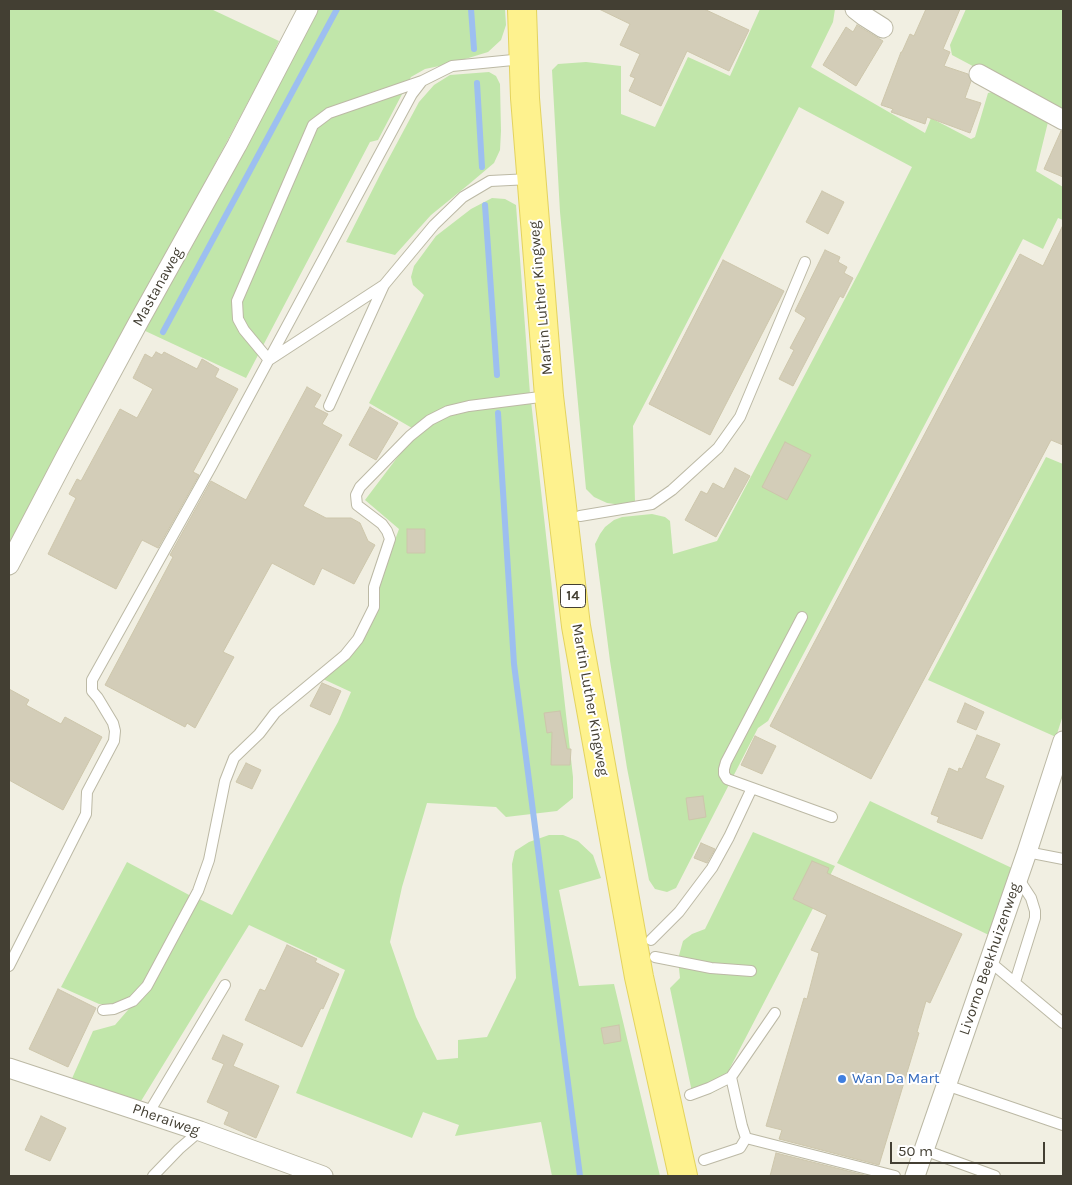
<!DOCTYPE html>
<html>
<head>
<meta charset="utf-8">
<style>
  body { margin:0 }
  #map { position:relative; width:1072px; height:1185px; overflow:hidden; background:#f1efe2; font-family:Karla,sans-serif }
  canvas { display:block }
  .frame { position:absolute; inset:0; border:10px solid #433f33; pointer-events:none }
  .scale { position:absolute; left:890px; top:1142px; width:155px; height:22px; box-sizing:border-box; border:2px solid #433f33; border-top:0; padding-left:6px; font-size:15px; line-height:18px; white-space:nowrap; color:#433f33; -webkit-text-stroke:4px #fff; paint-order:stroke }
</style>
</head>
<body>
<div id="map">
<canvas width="1072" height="1185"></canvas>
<div class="frame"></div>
<div class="scale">50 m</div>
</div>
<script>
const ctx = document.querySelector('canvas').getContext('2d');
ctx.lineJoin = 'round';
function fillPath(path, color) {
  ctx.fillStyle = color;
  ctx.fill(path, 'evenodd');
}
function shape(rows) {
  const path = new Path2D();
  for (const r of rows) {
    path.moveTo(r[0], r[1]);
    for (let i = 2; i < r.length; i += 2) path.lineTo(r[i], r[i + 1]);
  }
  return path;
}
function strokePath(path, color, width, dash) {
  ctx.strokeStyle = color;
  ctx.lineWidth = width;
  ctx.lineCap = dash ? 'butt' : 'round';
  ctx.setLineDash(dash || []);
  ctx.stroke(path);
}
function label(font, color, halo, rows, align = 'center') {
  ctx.font = font + ' Karla,sans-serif';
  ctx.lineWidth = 4;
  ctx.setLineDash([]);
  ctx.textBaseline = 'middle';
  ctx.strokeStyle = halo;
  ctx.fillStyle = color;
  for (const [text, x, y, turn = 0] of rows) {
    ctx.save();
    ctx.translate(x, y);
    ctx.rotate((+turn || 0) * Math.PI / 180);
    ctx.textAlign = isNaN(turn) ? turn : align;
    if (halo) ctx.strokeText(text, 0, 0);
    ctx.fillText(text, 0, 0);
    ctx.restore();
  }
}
fillPath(shape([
  [9,9,211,9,279,41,269,63,9,548],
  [314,9,505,9,506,25,501,40,488,52,449,64,425,69,411,77,378,140,370,142,246,378,141,329],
  [760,9,835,9,833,22,811,67,925,133,931,118,971,139,975,137,988,93,1000,90,1049,118,1036,171,1063,187,1063,220,1058,218,1043,249,1023,239,768,721,758,728,676,888,667,892,655,889,649,880,627,768,610,661,595,544,600,534,605,527,614,520,622,517,652,514,665,517,670,521,673,554,717,541,858,274,912,167,799,107,633,426,635,502,622,505,607,503,594,497,586,489,560,212,552,70,558,64,586,62,621,66,621,114,655,127,688,57,730,76],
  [966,9,1063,9,1063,114,952,55,950,45],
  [489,72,496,76,500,84,501,131,500,150,494,163,468,185,431,215,395,255,346,242,382,171,419,102,434,85,450,75],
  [492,198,505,199,516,205,530,394,450,406,426,416,412,428,369,403,424,295,413,285,411,277,414,266,436,236,471,209],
  [531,401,573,777,573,798,557,811,506,817,496,807,427,803,402,887,390,942,416,1017,437,1060,458,1058,458,1040,487,1037,516,978,512,864,515,851,529,842,549,835,563,835,578,841,593,855,601,878,559,890,579,986,614,984,660,1176,552,1176,541,1122,455,1136,459,1125,423,1112,412,1138,296,1093,345,970,249,925,138,1106,70,1083,93,1031,115,1025,134,1003,197,898,232,915,338,722,351,692,323,679,361,641,378,586,399,529,365,500,412,438,431,423,449,414],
  [1046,457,1063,464,1063,715,1056,737,928,680],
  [870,801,1014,869,991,936,837,863],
  [753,832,835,866,719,1089,710,1094,701,1095,692,1092,670,988,680,978,678,959,683,941,692,934,705,929],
  [127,862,191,896,144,984,132,996,112,1004,99,1004,61,987]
]), '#c1e6aa');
strokePath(shape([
  [471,9,474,49],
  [477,83,482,167],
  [485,205,497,375],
  [163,332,337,9],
  [498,413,514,664,580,1176]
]), '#9dbff0', 6);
const building = shape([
  [599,9,704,9,749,30,729,71,687,51,661,106,629,91,635,78,630,76,640,54,620,45,630,24,599,9],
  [926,9,960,9,943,49,950,52,944,66,968,74,971,81,965,98,981,103,970,133,927,117,925,124,891,112,893,109,881,105,901,52,902,52,910,34,914,36,926,9],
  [857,25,883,41,856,86,823,65,846,27,853,32,857,25],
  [1061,131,1063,131,1063,177,1044,169,1061,131],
  [822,191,844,202,828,234,806,222,822,191],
  [1063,225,1063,445,1051,440,871,779,770,726,1020,254,1043,266,1063,225],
  [825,250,840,257,838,262,847,267,844,273,853,278,843,298,840,296,793,386,779,379,794,350,790,348,806,318,795,311,825,250],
  [723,260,784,291,710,435,649,404,723,260],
  [156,352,162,355,164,352,197,369,202,359,219,369,215,377,238,389,193,472,199,475,158,548,142,540,116,589,48,554,76,498,69,494,77,479,81,481,120,409,137,418,153,389,133,378,145,354,152,358,156,352],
  [307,387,321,395,314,407,328,414,322,424,342,435,303,506,326,518,351,518,360,523,368,541,375,545,354,584,322,568,314,585,272,563,223,652,234,657,195,728,187,723,185,727,105,685,173,557,170,555,211,481,246,500,307,387],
  [370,407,398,423,376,460,349,445,370,407],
  [785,442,811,455,787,500,762,487,785,442],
  [735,468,750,476,716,537,685,520,701,491,707,494,713,483,724,489,735,468],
  [407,529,425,529,425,553,407,553,407,529],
  [322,683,341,691,330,715,310,706,322,683],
  [9,689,29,700,26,705,61,724,65,717,102,737,63,810,9,780,9,689],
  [965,703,984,712,976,730,957,722,965,703],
  [560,711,567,749,571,749,570,765,551,765,552,732,547,733,544,713,560,711],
  [977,735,1000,744,985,778,1004,786,982,839,937,822,939,817,931,814,949,768,958,772,959,768,962,769,977,735],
  [755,736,776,746,762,774,741,765,755,736],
  [246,763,261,770,252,789,236,782,246,763],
  [703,796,706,817,689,820,686,798,703,796],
  [701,843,715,849,707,863,694,858,701,843],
  [812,861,829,868,827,873,962,934,930,1003,926,1001,917,1032,919,1033,879,1165,779,1139,782,1130,766,1126,804,998,807,999,819,953,811,950,827,915,793,899,812,861],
  [287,945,317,959,315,962,339,974,323,1009,321,1008,302,1047,245,1020,260,989,265,991,287,945],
  [58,989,96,1008,68,1067,29,1049,58,989],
  [619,1025,621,1041,604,1044,601,1028,619,1025],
  [223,1035,243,1044,233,1066,279,1086,256,1138,224,1124,229,1112,207,1102,224,1064,212,1059,223,1035],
  [41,1116,66,1128,50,1161,25,1150,41,1116],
  [776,1153,868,1176,770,1176,776,1153]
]);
fillPath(building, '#d3cdb8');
strokePath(building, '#cdc6ab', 1);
const lane = shape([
  [384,285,269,360,244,330,238,319,237,301,313,125,329,113,422,81],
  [329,406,384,285,434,225,463,197,490,181,530,179],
  [580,516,652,504,672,490,718,448,740,417,805,262],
  [752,788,727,779,724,774,724,769,726,762,802,617],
  [1027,852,1063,859],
  [651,940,679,912,712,868,729,837,752,788,832,817],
  [655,957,711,968,751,971],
  [989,961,1063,1023],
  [9,966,86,814,87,792,114,741,115,731,113,723,98,698,92,691,92,680,211,467,412,94,422,81,452,66,523,59],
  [1015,982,1035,918,1035,911,1031,898,1018,878],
  [103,1010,114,1009,133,1001,147,986,198,891,209,860,225,781,234,758,259,734,275,713,345,655,358,639,374,607,374,587,390,539,387,531,382,524,357,505,356,495,360,487,410,436,430,420,448,411,469,406,548,396],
  [946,1085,1063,1125],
  [690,1095,709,1088,731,1077,775,1013],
  [148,1114,225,985],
  [746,1138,895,1176],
  [924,1150,995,1176],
  [704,1160,740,1148,746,1138,742,1126,731,1077],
  [153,1176,179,1149,200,1131]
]);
const street = shape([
  [855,9,864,16,883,28],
  [979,74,1063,120],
  [9,565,66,456,139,321,237,145,308,9],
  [9,1068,200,1131,323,1176],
  [915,1176,1027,852,1063,741]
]);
const primary = shape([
  [522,9,525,98,549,396,576,626,639,977,683,1176]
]);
strokePath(lane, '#bcb9a5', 12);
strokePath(street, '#bcb9a5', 21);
strokePath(primary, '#e3d35f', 30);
strokePath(lane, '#fff', 10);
strokePath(street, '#fff', 19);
strokePath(primary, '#fef28e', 28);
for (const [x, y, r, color] of [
  [842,1079,5,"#3f7fe0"]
]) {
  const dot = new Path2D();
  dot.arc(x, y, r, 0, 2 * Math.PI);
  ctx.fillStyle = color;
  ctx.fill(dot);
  strokePath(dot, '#fff', 2);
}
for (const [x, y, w] of [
  [573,596,25]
]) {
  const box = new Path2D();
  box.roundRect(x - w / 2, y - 11.5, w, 23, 4);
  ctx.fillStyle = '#fff';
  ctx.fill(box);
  strokePath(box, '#433f33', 1);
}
label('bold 14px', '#433f33', null, [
  ["14",573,596]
]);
label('15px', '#433f33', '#fff', [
  ["Mastanaweg",158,287,-61],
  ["Martin Luther Kingweg",541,298,-95],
  ["Martin Luther Kingweg",590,700,80],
  ["Livorno Beekhuizenweg",990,959,-71],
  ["Pheraiweg",166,1120,19]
]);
label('15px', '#366cbe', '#fff', [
  ["Wan Da Mart",852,1079]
], 'left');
</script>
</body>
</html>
